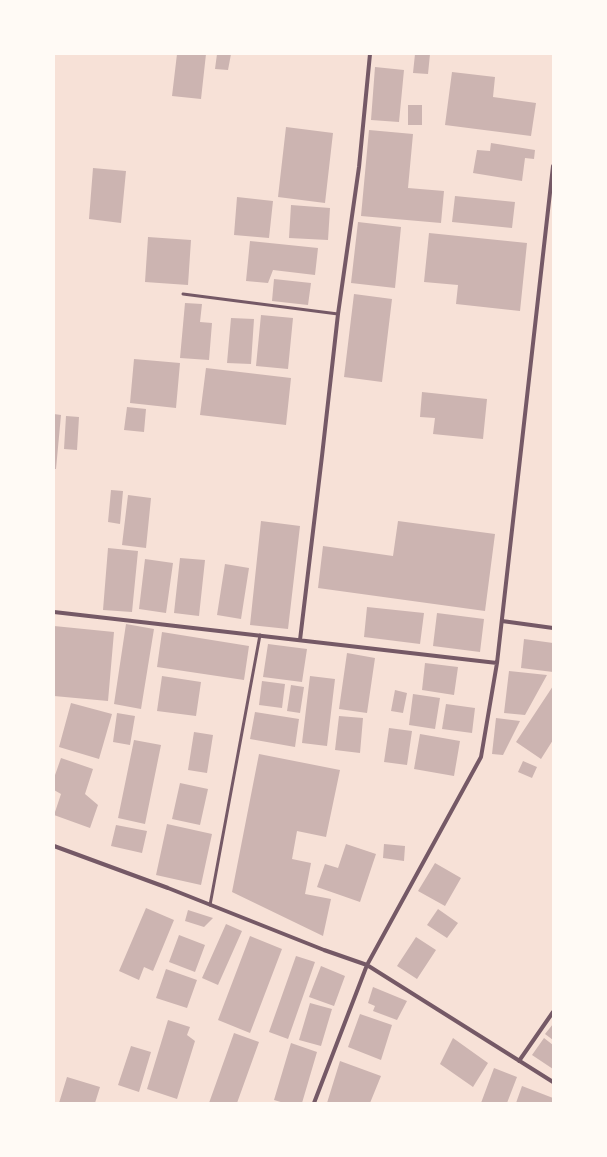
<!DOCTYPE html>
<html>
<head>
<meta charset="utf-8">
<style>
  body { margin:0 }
  #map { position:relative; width:607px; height:1157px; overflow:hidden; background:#f7e1d7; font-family:"Public Sans",sans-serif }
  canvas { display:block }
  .frame { position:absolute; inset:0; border:55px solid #fffaf5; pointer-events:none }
</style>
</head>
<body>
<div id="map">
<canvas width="607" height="1157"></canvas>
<div class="frame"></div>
</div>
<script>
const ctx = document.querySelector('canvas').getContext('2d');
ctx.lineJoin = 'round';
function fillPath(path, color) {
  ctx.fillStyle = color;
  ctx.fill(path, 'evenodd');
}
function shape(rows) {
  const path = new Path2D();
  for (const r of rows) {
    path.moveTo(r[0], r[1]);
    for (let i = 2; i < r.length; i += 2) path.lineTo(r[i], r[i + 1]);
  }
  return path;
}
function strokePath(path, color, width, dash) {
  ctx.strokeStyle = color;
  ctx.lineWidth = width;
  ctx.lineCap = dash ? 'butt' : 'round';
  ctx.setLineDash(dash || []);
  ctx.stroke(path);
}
fillPath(shape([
  [177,54,206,54,201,99,172,96],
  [217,54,231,54,228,70,215,69],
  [415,54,430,54,428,74,413,73],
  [375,67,404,70,399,122,371,120],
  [452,72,495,77,493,97,536,103,531,136,445,125],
  [408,105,422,105,422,125,408,125],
  [286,127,333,133,325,203,278,197],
  [369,130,413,134,408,188,444,191,441,223,361,216],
  [491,143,535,150,534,159,525,158,522,181,473,173,477,150,490,151],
  [93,168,126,171,121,223,89,219],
  [455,196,515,202,512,228,452,222],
  [237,197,273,201,269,238,234,235],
  [291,205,330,208,328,240,289,238],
  [358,222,401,227,395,288,351,283],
  [429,233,527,243,520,311,456,304,458,285,424,282],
  [148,237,191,240,188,285,145,282],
  [250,241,318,248,315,275,273,270,268,283,246,281],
  [274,279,311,283,308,305,272,301],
  [354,294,392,299,382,382,344,377],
  [185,303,202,304,200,322,212,323,209,360,180,358],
  [261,315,293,318,288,369,256,366],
  [231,318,254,319,251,364,227,363],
  [134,359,180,363,176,408,130,403],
  [206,368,291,378,286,425,200,415],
  [422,392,487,399,483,439,433,434,435,418,420,417],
  [127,407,146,409,144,432,124,430],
  [54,414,61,415,56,469,54,469],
  [66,416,79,417,77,450,64,449],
  [111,490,123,491,120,524,108,522],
  [128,495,151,498,146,548,122,545],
  [261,521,300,526,288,629,250,625],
  [398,521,495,534,485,611,318,588,323,546,393,556],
  [108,548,138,551,132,612,103,610],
  [180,558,205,560,199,616,174,613],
  [145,559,173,563,166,613,139,609],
  [225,564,249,568,241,619,217,615],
  [367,607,424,613,420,644,364,637],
  [437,613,484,619,480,652,433,646],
  [126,624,154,629,141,709,114,704],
  [54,626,114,632,108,701,54,696],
  [162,632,249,646,244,680,157,667],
  [524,639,553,643,553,672,521,668],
  [268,644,307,649,302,682,263,677],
  [347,653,375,658,367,713,339,709],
  [425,663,458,667,454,695,422,690],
  [509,671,547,675,525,715,504,713],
  [162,676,201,682,196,716,157,711],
  [310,676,335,679,327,746,302,743],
  [262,681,285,684,282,708,259,705],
  [291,685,304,687,300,713,287,711],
  [553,686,553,740,541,759,516,742],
  [395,690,407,693,403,713,391,711],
  [413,694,440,698,435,729,409,725],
  [71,703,112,714,99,759,59,747],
  [446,704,475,708,472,733,442,729],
  [255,712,299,719,295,747,250,739],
  [117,713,135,716,130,745,113,742],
  [339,716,363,718,360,753,335,750],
  [496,718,520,721,503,755,492,754],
  [389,728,412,731,407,765,384,762],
  [194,732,213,735,207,773,188,770],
  [420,734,460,741,454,776,414,769],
  [134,740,161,745,145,824,118,818],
  [259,754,340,770,326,837,297,831,292,859,311,863,305,894,331,899,323,936,232,892],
  [61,758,93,769,85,794,98,805,90,828,54,815,61,794,54,790,54,778],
  [523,761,537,767,532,778,518,772],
  [180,783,208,789,200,825,172,819],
  [167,824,212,834,201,885,156,875],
  [116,825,147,831,142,853,111,846],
  [346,844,376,854,360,902,317,887,325,864,338,868],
  [384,844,405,846,404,861,383,858],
  [435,863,461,878,445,906,418,891],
  [146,908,174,920,153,971,144,967,139,980,119,971],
  [438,909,458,923,447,938,427,925],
  [188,910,213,918,204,927,185,921],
  [226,924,242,931,218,985,202,978],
  [179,935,205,945,195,972,169,962],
  [250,936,282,949,250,1033,218,1020],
  [416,937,436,950,417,979,397,966],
  [296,956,315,962,288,1039,269,1032],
  [321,966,345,976,334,1006,309,997],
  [166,969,197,980,187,1008,156,998],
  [373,987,407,1001,397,1020,373,1011,375,1006,368,1003],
  [310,1003,332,1009,321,1046,299,1040],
  [360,1014,392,1025,381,1060,348,1047],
  [168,1020,190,1027,187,1035,195,1041,177,1099,147,1089],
  [553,1024,553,1040,545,1034],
  [234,1033,259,1042,237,1103,209,1103],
  [453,1038,488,1063,473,1087,440,1064],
  [544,1038,553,1045,553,1069,532,1055],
  [291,1043,317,1052,302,1103,284,1103,274,1100],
  [131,1046,151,1052,139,1092,118,1085],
  [340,1061,381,1076,370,1103,327,1103],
  [494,1068,517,1077,507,1103,481,1103],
  [67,1077,100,1087,95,1103,59,1103],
  [522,1086,553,1098,553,1103,516,1103]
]), '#ccb4b1');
strokePath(shape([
  [183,294,338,314],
  [210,905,260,635]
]), '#755966', 3);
strokePath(shape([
  [54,612,497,663],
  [502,621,553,628],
  [300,640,322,456,338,314,359,167,370,54],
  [54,846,168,888,324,950,367,965,553,1082],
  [519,1061,553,1012],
  [314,1103,367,965,481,757,497,663,553,166]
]), '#755966', 4);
</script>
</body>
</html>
